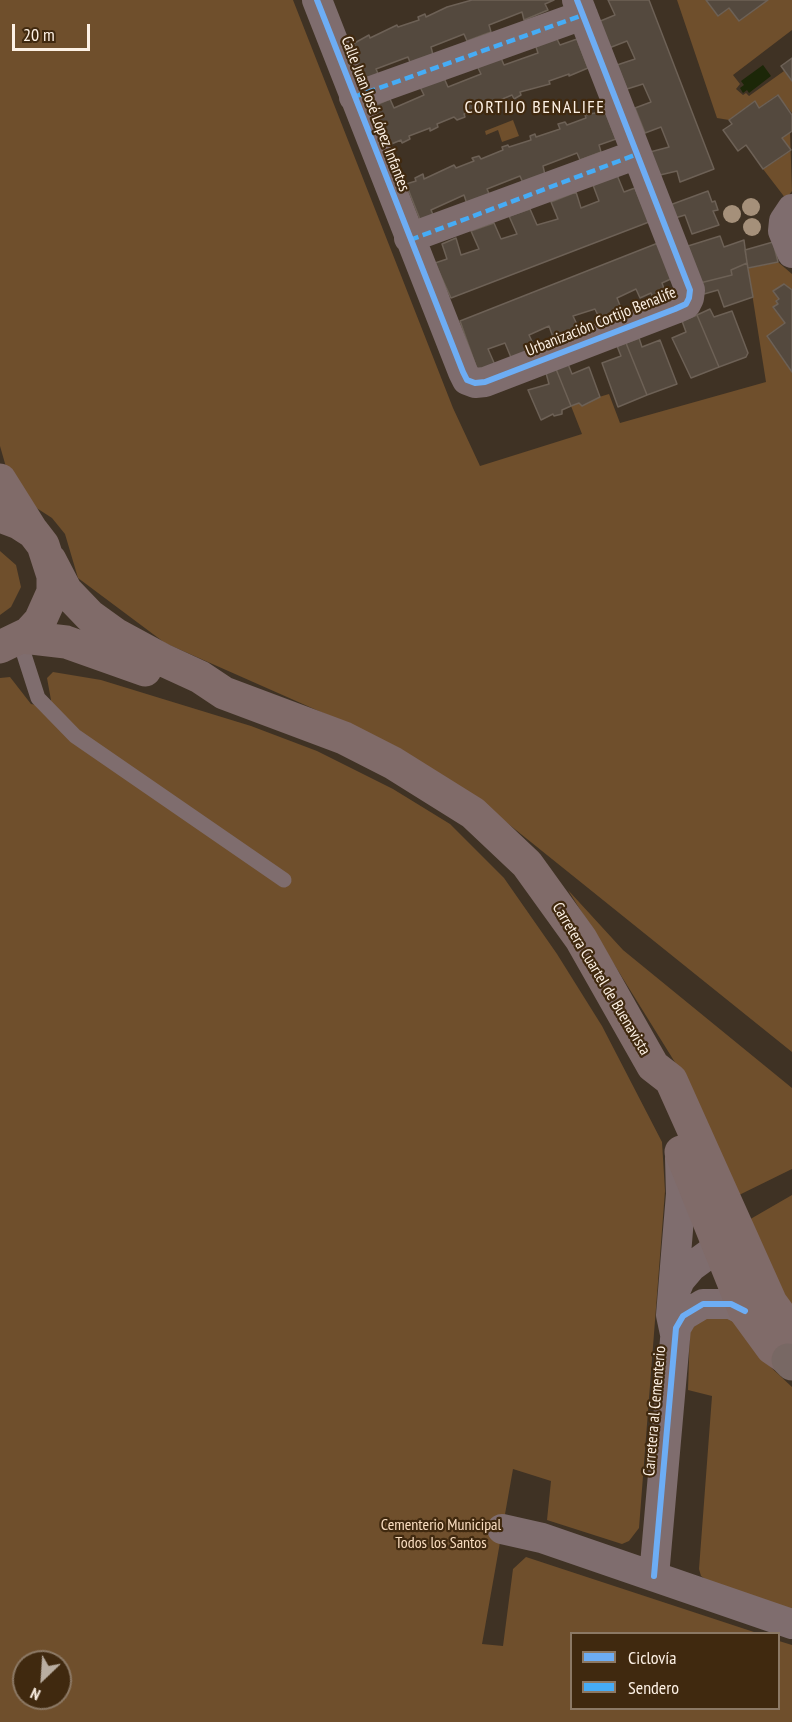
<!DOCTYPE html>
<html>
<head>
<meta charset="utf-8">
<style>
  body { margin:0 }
  #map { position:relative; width:792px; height:1722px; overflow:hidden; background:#3f3224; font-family:"PT Sans Narrow",sans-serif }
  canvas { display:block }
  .legend { position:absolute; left:570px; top:1632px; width:210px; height:78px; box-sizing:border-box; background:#40290f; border:2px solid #8c7965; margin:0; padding:8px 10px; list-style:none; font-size:18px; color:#fdf1e5 }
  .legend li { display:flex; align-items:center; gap:12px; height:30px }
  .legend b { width:30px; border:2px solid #8c7965 }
  .north { position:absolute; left:12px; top:1650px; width:60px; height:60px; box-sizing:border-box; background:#40290f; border:2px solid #8c7965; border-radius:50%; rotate:205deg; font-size:16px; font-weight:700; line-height:24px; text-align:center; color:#fdf1e5 }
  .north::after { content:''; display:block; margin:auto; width:21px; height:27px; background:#baaea1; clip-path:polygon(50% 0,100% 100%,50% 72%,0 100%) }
  .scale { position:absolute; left:12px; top:24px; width:78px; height:27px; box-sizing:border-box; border:3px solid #fdf1e5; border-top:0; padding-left:8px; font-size:18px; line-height:21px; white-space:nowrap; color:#fdf1e5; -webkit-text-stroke:4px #40290f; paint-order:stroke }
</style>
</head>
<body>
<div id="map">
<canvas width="792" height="1722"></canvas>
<ul class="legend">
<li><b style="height:8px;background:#6dadf4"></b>Ciclovía</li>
<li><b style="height:8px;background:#46acf6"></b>Sendero</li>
</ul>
<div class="north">N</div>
<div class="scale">20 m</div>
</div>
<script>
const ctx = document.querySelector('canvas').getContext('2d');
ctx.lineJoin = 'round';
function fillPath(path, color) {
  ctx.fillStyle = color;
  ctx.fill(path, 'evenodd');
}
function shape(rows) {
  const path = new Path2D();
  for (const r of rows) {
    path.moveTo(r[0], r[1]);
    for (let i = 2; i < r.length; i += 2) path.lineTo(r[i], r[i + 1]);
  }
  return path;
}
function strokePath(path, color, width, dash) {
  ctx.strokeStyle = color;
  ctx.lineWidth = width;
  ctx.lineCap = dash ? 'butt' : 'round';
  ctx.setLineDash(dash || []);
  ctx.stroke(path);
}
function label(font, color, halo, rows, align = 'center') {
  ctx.font = font + ' "PT Sans Narrow",sans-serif';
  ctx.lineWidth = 4.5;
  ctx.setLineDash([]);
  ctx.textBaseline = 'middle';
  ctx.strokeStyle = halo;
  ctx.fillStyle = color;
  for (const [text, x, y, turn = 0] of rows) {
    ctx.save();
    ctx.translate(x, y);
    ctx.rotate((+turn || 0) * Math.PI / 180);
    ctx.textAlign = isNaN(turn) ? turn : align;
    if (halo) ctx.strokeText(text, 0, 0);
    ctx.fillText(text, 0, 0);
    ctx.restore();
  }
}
fillPath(shape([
  [0,0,293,0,453,408,480,466,582,434,571,406,579,403,582,406,589,403,589,400,609,394,620,423,766,382,748,268,778,262,792,274,792,290,784,284,773,291,779,299,776,301,778,304,773,308,785,323,767,337,792,372,792,1052,496,814,339,720,165,643,78,578,65,534,52,518,35,507,8,474,0,446],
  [677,0,706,0,718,16,729,8,768,0,792,0,792,30,733,75,740,84,736,89,743,95,746,93,749,96,784,71,792,81,792,113,777,95,759,108,754,102,729,120,717,118],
  [513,120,519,136,502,142,498,130,486,135,485,131],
  [790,132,792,191,786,199,763,169,790,151,782,138],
  [0,551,16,565,21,587,11,607,0,615],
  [53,672,101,680,251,726,317,751,393,789,450,824,504,878,557,954,602,1026,662,1142,665,1191,639,1528,629,1541,622,1544,547,1520,551,1481,513,1469,482,1644,503,1646,513,1569,526,1557,757,1633,572,1634,572,1708,778,1708,779,1641,792,1645,792,1722,0,1722,0,678,10,677,31,704,47,707,51,700,47,678],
  [24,1662,60,1662,60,1698,24,1698],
  [568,890,623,950,792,1088,792,1169,737,1196,676,1064],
  [792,1195,792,1309,747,1221],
  [703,1316,736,1319,762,1359,792,1387,792,1613,712,1584,701,1576,699,1569,712,1396,688,1390,690,1329]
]), '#6f4f2c');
fillPath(shape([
  [763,65,771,76,749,93,747,90,743,93,740,88,744,85,741,81]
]), '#1c2708');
const building = shape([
  [472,0,554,0,545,4,548,10,524,20,522,12,489,25,491,32,467,41,464,34,431,47,433,55,411,65,408,57,376,69,379,76,366,81,351,45,369,35,370,38,397,25,398,27,419,20,418,17,425,14,426,17,447,7,472,0],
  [608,0,649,0,714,169,680,182,677,171,660,175,650,152,669,147,661,127,645,133,635,108,651,102,643,84,627,89,617,65,635,59,627,41,609,48,598,22,615,15,608,0],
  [706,0,768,0,739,21,729,8,718,16,706,0],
  [556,37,560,45,577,39,588,68,569,76,569,74,549,81,550,84,520,92,521,95,514,99,512,95,493,103,494,106,487,109,485,105,464,114,465,117,457,120,454,117,437,124,438,127,430,131,430,128,409,136,410,139,402,143,401,140,389,145,374,106,390,99,394,108,424,95,420,87,444,78,448,87,481,74,477,66,501,58,504,65,538,53,535,44,556,37],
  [792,58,792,81,781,66,792,58],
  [778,95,792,115,792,131,782,138,791,150,763,169,746,145,738,151,723,130,732,124,729,120,755,101,759,108,778,95],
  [605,111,616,139,599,145,601,152,580,160,577,153,543,166,545,175,523,183,520,176,487,189,490,196,467,204,464,195,431,210,434,217,421,222,406,184,416,181,415,178,423,174,424,179,454,165,456,168,474,161,472,158,479,156,481,159,503,150,502,147,508,145,509,147,531,140,530,136,535,134,536,137,560,129,558,124,565,122,567,125,586,118,585,115,605,111],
  [617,175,624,192,635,188,649,222,451,298,435,263,447,259,442,244,456,238,461,255,479,249,471,231,494,223,501,239,517,234,509,216,530,209,537,225,558,219,551,202,576,192,581,208,599,201,593,185,617,175],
  [708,191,712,202,715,201,718,210,713,211,719,225,692,234,685,215,675,218,670,205,708,191],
  [720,236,724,247,744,240,747,263,731,270,732,275,700,283,688,246,720,236],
  [773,242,778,262,748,268,745,250,773,242],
  [658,243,673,278,662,283,668,300,655,303,651,293,640,298,636,289,617,298,623,313,602,324,595,309,573,316,581,333,555,343,549,326,529,335,536,350,512,360,505,343,488,349,495,365,478,372,460,321,658,243],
  [747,263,753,297,724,307,718,290,704,294,700,283,732,275,731,270,747,263],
  [784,284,792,290,792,372,767,336,785,323,773,307,778,304,776,301,779,299,773,291,784,284],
  [710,309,714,317,732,311,748,353,746,357,719,367,697,315,710,309],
  [697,315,719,367,691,378,672,338,686,332,682,321,697,315],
  [639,338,642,347,660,340,677,384,647,395,626,343,639,338],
  [626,343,647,395,618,407,602,363,621,356,617,346,626,343],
  [568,364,572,374,589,367,600,397,582,406,579,403,571,406,556,369,568,364],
  [556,369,571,406,562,410,562,414,554,416,553,414,541,420,528,390,549,384,546,373,556,369]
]);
fillPath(building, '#54493e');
strokePath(building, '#6d6156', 1.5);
strokePath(shape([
  [19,639,38,698,75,736,284,880]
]), '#7f6d6e', 15);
strokePath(shape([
  [317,0,463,372,467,380,475,383,485,382,675,309,686,304,689,298,690,290,577,0],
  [354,97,583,15],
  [792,209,784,221,783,231,792,253],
  [409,238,635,155],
  [674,1294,680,1280,691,1267,717,1248],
  [675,1334,671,1315,681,1194,680,1158],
  [502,1529,542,1538,792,1624],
  [654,1576,676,1328,683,1316,703,1304,731,1304,745,1311]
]), '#7f6d6e', 30);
strokePath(shape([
  [0,480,32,531],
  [0,516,19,523,33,532,43,545,53,576,53,592,40,621,29,633,0,647],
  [50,560,66,591,90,616,115,634,163,660,200,677,224,693,344,738,393,763,473,813,527,864,581,939,653,1066,671,1080,771,1303,792,1332],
  [23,637,66,642,145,670],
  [681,1152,745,1311,772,1348,792,1362]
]), '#806b69', 33);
strokePath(shape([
  [788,1360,792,1364]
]), '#786864', 33);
strokePath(shape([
  [354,97,583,15],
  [410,240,635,155]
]), '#46acf6', 4.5, [9, 4.5]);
strokePath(shape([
  [317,0,463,372,467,380,475,383,485,382,675,309,686,304,689,298,690,290,577,0],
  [654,1576,676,1328,683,1316,703,1304,731,1304,745,1311]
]), '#6dadf4', 6);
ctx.fillStyle = '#a5907a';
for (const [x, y] of [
  [751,207],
  [732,214],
  [752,227]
]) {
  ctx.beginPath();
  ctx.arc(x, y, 9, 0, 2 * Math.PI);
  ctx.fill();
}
label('16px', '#fdf1e5', '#40290f', [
  ["Calle Juan José López Infantes",375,114,69],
  ["Urbanización Cortijo Benalife",601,322,-22],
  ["Carretera Cuartel de Buenavista",601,979,59],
  ["Carretera al Cementerio",655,1411,-85]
]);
label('16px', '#f9ddc0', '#40290f', [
  ["Cementerio Municipal",441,1525],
  ["Todos los Santos",441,1543]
]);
ctx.letterSpacing = '1.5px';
label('18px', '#fdf1e5', '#40290f', [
  ["CORTIJO BENALIFE",535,108]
]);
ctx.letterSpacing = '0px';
</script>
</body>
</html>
